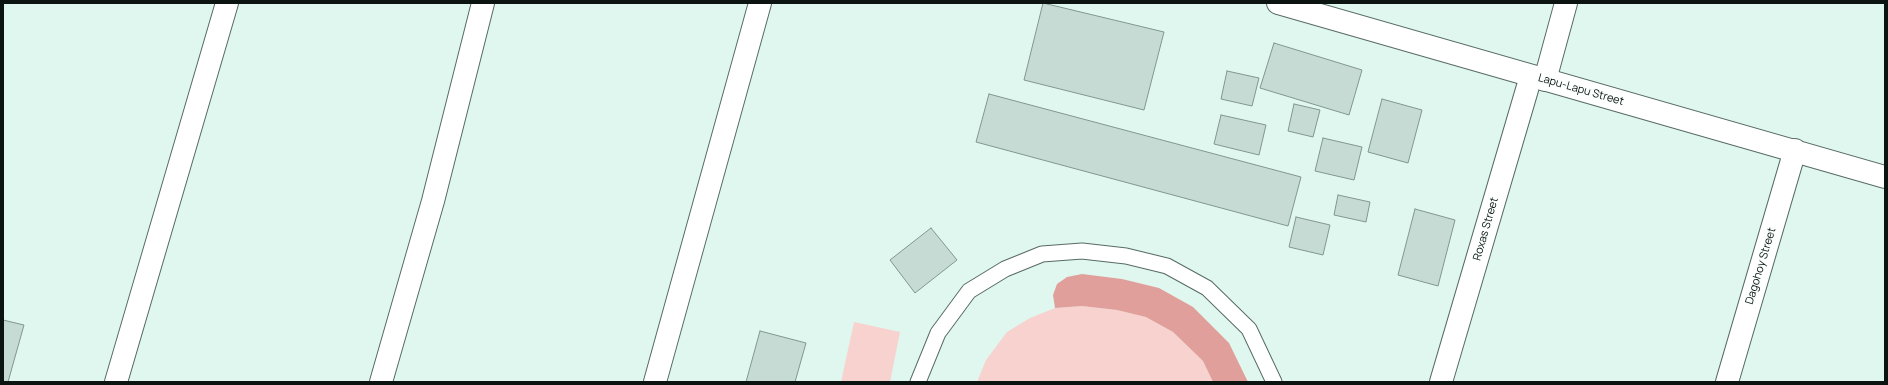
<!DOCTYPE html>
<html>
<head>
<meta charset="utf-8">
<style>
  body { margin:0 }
  #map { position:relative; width:1888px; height:385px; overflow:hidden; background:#e0f7ef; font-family:Manrope,sans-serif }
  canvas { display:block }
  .frame { position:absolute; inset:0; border:4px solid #0c1412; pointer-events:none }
</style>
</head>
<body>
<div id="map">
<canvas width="1888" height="385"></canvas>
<div class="frame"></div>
</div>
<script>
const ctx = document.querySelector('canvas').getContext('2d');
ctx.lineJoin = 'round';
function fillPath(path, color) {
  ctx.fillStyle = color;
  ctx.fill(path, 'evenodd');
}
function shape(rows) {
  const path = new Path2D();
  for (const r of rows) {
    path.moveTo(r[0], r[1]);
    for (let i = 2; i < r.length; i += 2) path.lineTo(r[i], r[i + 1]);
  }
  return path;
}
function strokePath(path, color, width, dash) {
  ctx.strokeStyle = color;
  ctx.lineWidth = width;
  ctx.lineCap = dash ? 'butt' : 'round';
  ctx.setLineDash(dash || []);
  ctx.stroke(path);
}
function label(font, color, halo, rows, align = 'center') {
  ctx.font = font + ' Manrope,sans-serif';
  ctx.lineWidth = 3;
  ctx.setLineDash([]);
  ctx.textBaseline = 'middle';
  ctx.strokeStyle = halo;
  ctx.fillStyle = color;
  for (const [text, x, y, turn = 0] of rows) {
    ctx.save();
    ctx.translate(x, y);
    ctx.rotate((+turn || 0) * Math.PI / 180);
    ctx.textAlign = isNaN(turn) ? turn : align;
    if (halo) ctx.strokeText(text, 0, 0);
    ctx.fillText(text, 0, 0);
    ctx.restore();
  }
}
fillPath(shape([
  [1082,306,1117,310,1147,317,1173,332,1203,361,1213,382,977,382,986,360,1007,332,1030,318,1055,308],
  [854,322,900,332,890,382,841,382]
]), '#f7d2cf');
fillPath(shape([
  [1082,274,1122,279,1159,288,1193,307,1229,343,1248,382,1213,382,1203,361,1173,332,1146,317,1117,310,1082,306,1055,308,1053,295,1057,284,1067,277]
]), '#e09f9a');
const building = shape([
  [1043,3,1164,32,1144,110,1024,80,1043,3],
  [1274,43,1362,70,1349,115,1260,88,1274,43],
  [1227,71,1259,78,1252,106,1221,99,1227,71],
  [989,94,1301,177,1288,226,976,142,989,94],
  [1382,99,1422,110,1408,163,1368,152,1382,99],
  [1294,104,1320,110,1313,137,1288,131,1294,104],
  [1221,115,1266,125,1259,155,1214,144,1221,115],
  [1323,138,1362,147,1354,180,1315,171,1323,138],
  [1338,195,1370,202,1366,222,1334,215,1338,195],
  [1415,209,1455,220,1438,286,1398,275,1415,209],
  [1296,217,1330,225,1323,255,1289,247,1296,217],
  [931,228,957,260,915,293,890,260,931,228],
  [3,320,24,325,8,382,3,382,3,320],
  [760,331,806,343,795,382,746,382,760,331]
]);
fillPath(building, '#c5dbd4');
strokePath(building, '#81968f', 1);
const service = shape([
  [918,382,938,333,969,291,1005,269,1042,254,1082,251,1126,256,1167,266,1207,288,1249,329,1274,382]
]);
const minor = shape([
  [1545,80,1566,3],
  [116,382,227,3],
  [381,382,433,201,483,3],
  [655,382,760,3],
  [1727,382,1795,150]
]);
const tertiary = shape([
  [1278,3,1885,177],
  [1441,382,1531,76]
]);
strokePath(service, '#576b65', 17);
strokePath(minor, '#576b65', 24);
strokePath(tertiary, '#576b65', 24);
strokePath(service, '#fff', 15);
strokePath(minor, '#fff', 22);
strokePath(tertiary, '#fff', 22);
label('11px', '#0c1412', '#fafffd', [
  ["Lapu-Lapu Street",1581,90,16],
  ["Roxas Street",1486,229,-74],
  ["Dagohoy Street",1761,266,-73]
]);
</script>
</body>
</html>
